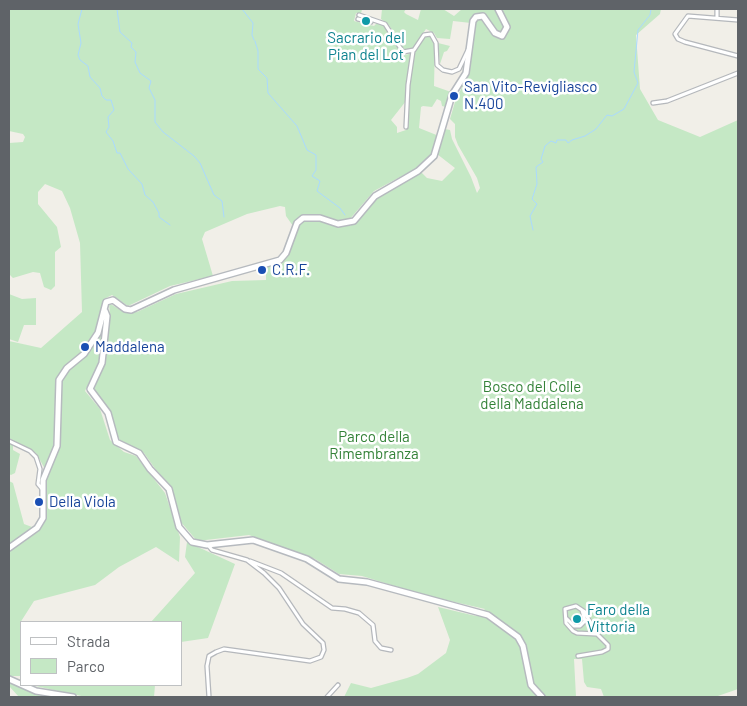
<!DOCTYPE html>
<html>
<head>
<meta charset="utf-8">
<style>
  body { margin:0 }
  #map { position:relative; width:747px; height:706px; overflow:hidden; background:#f1efe8; font-family:Barlow,sans-serif }
  canvas { display:block }
  .frame { position:absolute; inset:0; border:10px solid #5f6368; pointer-events:none }
  .legend { position:absolute; left:20px; top:621px; width:162px; height:65px; box-sizing:border-box; background:#fff; border:1px solid #bfc1c3; margin:0; padding:6px 9px; list-style:none; font-size:15px; color:#5f6368 }
  .legend li { display:flex; align-items:center; gap:10px; height:25px }
  .legend b { width:25px; border:1px solid #bfc1c3 }
</style>
</head>
<body>
<div id="map">
<canvas width="747" height="706"></canvas>
<div class="frame"></div>
<ul class="legend">
<li><b style="height:6px;background:#fff"></b>Strada</li>
<li><b style="height:14px;background:#c5e8c5"></b>Parco</li>
</ul>
</div>
<script>
const ctx = document.querySelector('canvas').getContext('2d');
ctx.lineJoin = 'round';
function fillPath(path, color) {
  ctx.fillStyle = color;
  ctx.fill(path, 'evenodd');
}
function shape(rows) {
  const path = new Path2D();
  for (const r of rows) {
    path.moveTo(r[0], r[1]);
    for (let i = 2; i < r.length; i += 2) path.lineTo(r[i], r[i + 1]);
  }
  return path;
}
function strokePath(path, color, width, dash) {
  ctx.strokeStyle = color;
  ctx.lineWidth = width;
  ctx.lineCap = dash ? 'butt' : 'round';
  ctx.setLineDash(dash || []);
  ctx.stroke(path);
}
function label(font, color, halo, rows, align = 'center') {
  ctx.font = font + ' Barlow,sans-serif';
  ctx.lineWidth = 5;
  ctx.setLineDash([]);
  ctx.textBaseline = 'middle';
  ctx.strokeStyle = halo;
  ctx.fillStyle = color;
  for (const [text, x, y, turn = 0] of rows) {
    ctx.save();
    ctx.translate(x, y);
    ctx.rotate((+turn || 0) * Math.PI / 180);
    ctx.textAlign = isNaN(turn) ? turn : align;
    if (halo) ctx.strokeText(text, 0, 0);
    ctx.fillText(text, 0, 0);
    ctx.restore();
  }
}
fillPath(shape([
  [9,9,362,9,361,14,356,13,354,21,374,26,378,22,383,24,401,53,406,55,411,53,406,101,391,120,397,127,397,133,406,130,408,127,410,81,413,59,416,50,425,36,430,35,435,43,434,86,451,92,446,107,442,106,441,101,437,99,432,107,423,106,421,107,419,128,439,136,432,153,415,169,374,191,349,220,339,222,312,214,302,216,293,226,286,216,285,207,280,206,247,214,205,232,202,239,213,276,170,286,128,306,112,295,104,299,97,329,84,351,66,365,57,378,54,448,45,469,36,453,9,438,9,341,41,348,82,312,80,243,70,208,62,191,45,184,38,192,38,204,57,227,61,247,55,252,55,286,51,290,44,287,40,273,33,272,13,278,10,275,9,143,23,142,25,137,23,134,9,131],
  [382,9,406,9,404,12,406,14,418,20,421,9,443,9,454,16,462,9,495,9,504,28,502,33,497,31,489,19,481,13,476,15,471,23,453,21,450,39,437,38,434,33,426,29,413,48,404,51,389,25,381,19],
  [500,9,661,9,660,14,636,35,640,89,658,120,700,137,738,120,738,689,715,697,604,697,601,689,587,687,584,682,582,659,574,659,576,697,344,697,351,683,371,688,407,678,418,674,446,653,450,640,438,607,476,616,485,609,424,595,362,576,339,574,315,559,249,535,197,541,180,521,172,487,156,470,144,453,120,440,115,432,109,410,94,390,105,356,110,314,109,303,125,313,137,312,176,294,232,281,266,280,266,267,285,258,299,225,305,220,315,219,338,226,350,226,358,220,379,195,420,171,427,178,442,181,455,168,437,154,445,129,450,130,452,139,471,177,477,193,480,188,477,178,458,145,455,137,455,124,450,119,455,102,462,87,460,85,468,73,474,25,477,19,483,18,496,38,504,38,510,29,509,26],
  [438,43,450,46,447,51,444,52,440,64],
  [9,294,22,299,36,298,36,325,24,325,18,342,9,339],
  [104,320,100,360,85,391,100,409,110,440,124,452,136,456,165,493,180,537,179,562,156,547,119,567,95,585,34,601,20,623,21,676,9,676,9,552,39,531,47,516,47,479,60,446,61,385,64,376,93,347],
  [9,443,13,445,13,450,20,454,15,473,11,475,9,474],
  [9,481,13,483,24,524,32,527,9,545],
  [187,542,235,564,208,638,181,642,181,622,151,622,195,573,185,557],
  [9,681,65,697,19,697,9,686],
  [31,685,155,685,154,697,86,697]
]), '#c5e8c5');
strokePath(shape([
  [82,9,78,24,81,43,78,55,80,60,88,66,90,77,100,88,102,96,106,100,111,100,114,110,108,117,109,127,106,132,113,141,117,153,120,153,128,169,142,184,145,195,153,202,159,213,159,217,170,225],
  [117,9,120,32,132,43,131,47,136,52,135,62,140,73,151,81,149,88,155,100,155,122,163,132,194,156,200,163,214,195,222,201,224,217],
  [242,9,253,23,252,35,254,40],
  [255,41,258,51,258,69,267,78,268,93,297,126,307,150,316,155,316,170,312,176,320,181,317,191,340,208,345,215],
  [533,230,530,216,537,204,532,199,537,184,536,167,543,162,541,159,545,146,551,141,556,143,557,140,566,140,568,143,572,140,585,136,596,129,607,115,612,116,624,109,638,83,634,72,638,30,650,15,651,9]
]), '#aadaff', 1);
const street = shape([
  [717,9,717,18],
  [359,15,385,24,403,52,414,50,424,35,431,34,436,43,437,65,443,70,452,72,459,69,469,48],
  [358,19,371,22],
  [738,20,688,16,675,34,678,39,685,42,738,56],
  [653,103,667,101,738,73],
  [406,127,408,85,413,51],
  [9,441,30,451,36,457,40,469,38,484,43,490],
  [208,545,212,550,247,560,264,573,279,588,303,624,323,643,324,650,321,657,310,661,224,649,216,652,209,656,207,666,209,697],
  [250,561,281,573,332,608,345,609,359,613,373,625,375,641,381,648,391,650],
  [566,618,574,626,580,626,585,621,582,610],
  [578,656,602,652,608,649,608,645,594,631,585,612,576,606,565,609,566,623,573,631,577,633,596,634],
  [327,697,338,685]
]);
const secondary = shape([
  [105,311,107,316,102,363,90,389,108,413,116,442,139,453,150,469,169,489,179,527,192,542,207,545,253,540,307,559,339,579,367,582,488,615,518,637,523,646,531,685,542,697],
  [9,548,37,528,43,518,43,480,57,446,59,380,67,368,84,354,98,333,106,302,113,300,125,309,131,310,174,290,280,260,286,253,297,223,303,218,320,218,338,224,354,221,375,196,418,171,434,156,452,95,466,73,473,21,476,17,483,16,495,33,502,36,507,27,498,9],
  [9,679,36,691,73,697]
]);
strokePath(street, '#b5b8bc', 5.5);
strokePath(secondary, '#b6babf', 8);
strokePath(street, '#fff', 3);
strokePath(secondary, '#fff', 5);
for (const [x, y, r, color] of [
  [366,21,5,"#0f9aa8"],
  [454,96,5,"#1a4fb4"],
  [262,270,5,"#1a4fb4"],
  [85,347,5,"#1a4fb4"],
  [39,502,5,"#1a4fb4"],
  [577,619,5,"#0f9aa8"]
]) {
  const dot = new Path2D();
  dot.arc(x, y, r, 0, 2 * Math.PI);
  ctx.fillStyle = color;
  ctx.fill(dot);
  strokePath(dot, '#fff', 2);
}
label('15px', '#0d838f', '#fff', [
  ["Sacrario del",366,38],
  ["Pian del Lot",366,55],
  ["Faro della",587,610,"left"],
  ["Vittoria",587,627,"left"]
]);
label('15px', '#164399', '#fff', [
  ["San Vito-Revigliasco",464,87],
  ["N.400",464,104],
  ["C.R.F.",272,270],
  ["Maddalena",95,347],
  ["Della Viola",49,502]
], 'left');
label('15px', '#348238', '#fff', [
  ["Bosco del Colle",532,387],
  ["della Maddalena",532,404],
  ["Parco della",374,437],
  ["Rimembranza",374,454]
]);
</script>
</body>
</html>
